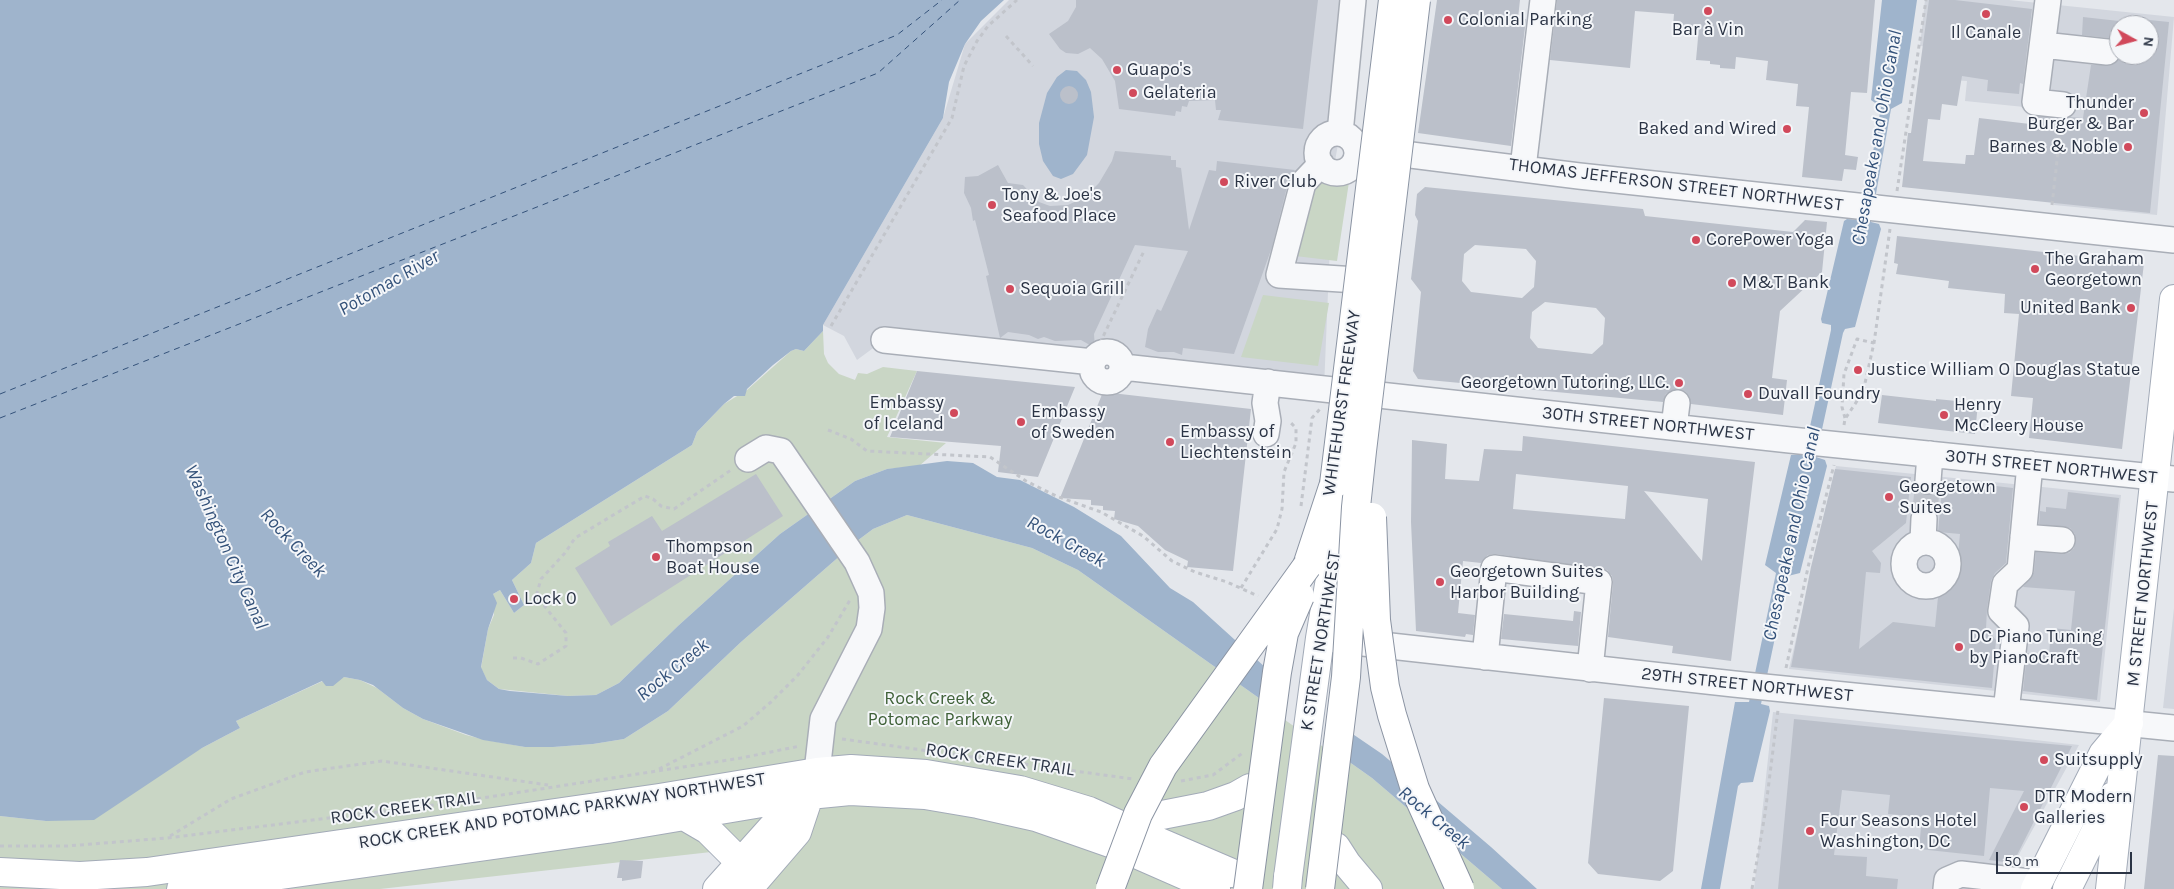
<!DOCTYPE html>
<html>
<head>
<meta charset="utf-8">
<style>
  body { margin:0 }
  #map { position:relative; width:2174px; height:889px; overflow:hidden; background:#e4e7ec; font-family:Karla,sans-serif }
  canvas { display:block }
  .north { position:absolute; left:2109px; top:15px; width:50px; height:50px; box-sizing:border-box; background:#f4f6f9; border:1px solid #a4a8b1; border-radius:50%; rotate:97deg; font-size:14px; font-weight:700; line-height:20px; text-align:center; color:#2b3445 }
  .north::after { content:''; display:block; margin:auto; width:18px; height:22px; background:#d1495b; clip-path:polygon(50% 0,100% 100%,50% 72%,0 100%) }
  .scale { position:absolute; left:1996px; top:852px; width:136px; height:22px; box-sizing:border-box; border:2px solid #2b3445; border-top:0; padding-left:6px; font-size:15px; line-height:18px; white-space:nowrap; color:#2b3445; -webkit-text-stroke:4px #f4f6f9; paint-order:stroke }
</style>
</head>
<body>
<div id="map">
<canvas width="2174" height="889"></canvas>
<div class="north">N</div>
<div class="scale">50 m</div>
</div>
<script>
const ctx = document.querySelector('canvas').getContext('2d');
ctx.lineJoin = 'round';
function fillPath(path, color) {
  ctx.fillStyle = color;
  ctx.fill(path, 'evenodd');
}
function shape(rows) {
  const path = new Path2D();
  for (const r of rows) {
    if (r.length === 3) {
      path.moveTo(r[0] + r[2], r[1]);
      path.arc(r[0], r[1], r[2], 0, 2 * Math.PI);
      continue;
    }
    path.moveTo(r[0], r[1]);
    for (let i = 2; i < r.length; i += 2) path.lineTo(r[i], r[i + 1]);
  }
  return path;
}
function strokePath(path, color, width, dash) {
  ctx.strokeStyle = color;
  ctx.lineWidth = width;
  ctx.lineCap = dash ? 'butt' : 'round';
  ctx.setLineDash(dash || []);
  ctx.stroke(path);
}
function label(font, color, halo, rows, align = 'center') {
  ctx.font = font + ' Karla,sans-serif';
  ctx.lineWidth = 4;
  ctx.setLineDash([]);
  ctx.textBaseline = 'middle';
  ctx.strokeStyle = halo;
  ctx.fillStyle = color;
  for (const [text, x, y, turn = 0] of rows) {
    ctx.save();
    ctx.translate(x, y);
    ctx.rotate((+turn || 0) * Math.PI / 180);
    ctx.textAlign = isNaN(turn) ? turn : align;
    if (halo) ctx.strokeText(text, 0, 0);
    ctx.fillText(text, 0, 0);
    ctx.restore();
  }
}
fillPath(shape([
  [1009,0,1355,0,1340,133,1333,172,1324,388,884,340,857,360,844,336,823,325,943,118,965,44],
  [1925,0,2009,0,2174,17,2157,215,2054,205,2064,111,1965,101,1967,81,1952,80,1955,49,1920,46],
  [2119,25,2149,25,2149,55,2119,55],
  [1836,466,2121,495,2100,702,1789,669],
  [2174,608,2174,709,2163,708],
  [1773,712,1983,734,2079,745,2000,889,1754,889]
]), '#d2d6de');
fillPath(shape([
  [1316,180,1337,186,1349,182,1337,261,1287,255],
  [1263,295,1329,303,1318,366,1241,357],
  [823,331,824,354,828,363,839,374,855,380,858,373,867,374,883,367,917,371,887,437,946,443,919,466,887,469,855,481,780,534,679,625,619,683,596,695,568,696,499,689,487,680,481,668,488,629,494,615,493,594,500,590,514,613,524,605,512,580,531,563,536,543,692,445,697,432,724,404,747,390,791,351,796,349,804,351],
  [907,515,1032,548,1078,570,1372,778,1502,889,729,889,729,850,380,889,0,889,0,816,46,821,202,748,240,728,236,721,323,681,324,683,344,677,360,680,377,688,403,708,423,719,466,735,486,740,525,747,553,747,593,744,624,739,668,711,741,642,857,541,873,529]
]), '#c9d6c5');
fillPath(shape([
  [0,0,1004,0,981,21,965,44,949,82,943,118,823,325,823,331,804,351,796,349,791,351,773,365,747,389,745,396,734,396,724,404,697,432,692,445,536,543,531,563,512,580,524,605,514,613,500,590,493,594,497,603,488,629,481,667,487,680,499,689,510,691,568,696,596,695,619,683,679,625,780,534,855,481,887,469,947,461,973,463,997,477,1020,480,1074,507,1121,536,1170,588,1193,602,1297,696,1382,754,1491,847,1537,889,1502,889,1372,778,1078,570,1032,548,907,515,873,529,857,541,741,642,668,711,624,739,593,744,553,747,525,747,483,740,423,719,403,708,373,685,360,680,344,677,333,686,326,686,322,681,236,721,240,728,202,748,94,820,46,821,0,816],
  [1882,0,1917,0,1902,103,1891,109,1871,222,1879,224,1881,229,1855,327,1845,329,1843,333,1816,457,1825,460,1827,466,1800,573,1788,576,1761,704,1769,706,1770,711,1753,782,1741,783,1738,786,1720,889,1701,889,1735,702,1749,702,1776,573,1765,565,1791,455,1804,454,1831,330,1831,325,1822,323,1821,319,1844,221,1847,219,1861,220,1881,107,1871,100],
  [1066,70,1077,71,1086,80,1091,92,1094,117,1087,155,1073,174,1061,179,1053,176,1043,161,1039,144,1039,123,1047,93,1057,77]
]), '#9fb4cc');
fillPath(shape([
  [1266,665,1298,694,1350,729,1346,763,1261,703]
]), '#e4e7ec');
strokePath(shape([
  [0,394,897,35,942,0],
  [0,418,878,73,960,0]
]), '#34527a', 1, [6, 5]);
fillPath(shape([
  [1076,0,1318,0,1303,129,1218,120,1221,110,1216,110,1215,100,1189,101,1187,107,1182,106,1181,112,1176,111,1175,116,1119,109,1115,81,1102,59,1090,48,1078,54,1066,53,1060,49,1049,34,1068,21,1076,7],
  [1437,0,1520,0,1518,18,1526,19,1511,146,1418,133],
  [1557,0,1875,0,1867,93,1851,92,1845,155,1858,157,1856,170,1844,169,1842,181,1802,177,1809,107,1796,106,1798,84,1766,80,1768,61,1736,57,1735,69,1720,68,1720,65,1710,64,1710,61,1696,60,1699,27,1673,26,1674,14,1635,11,1630,68,1550,60],
  [1929,0,1955,0,2032,9,2023,84,2020,83,2019,94,1987,91,1988,80,1962,76,1957,106,1942,104,1940,120,1928,119,1923,161,1965,164,1966,155,1974,155,1979,118,2030,124,2031,115,2061,119,2070,117,2083,118,2091,65,2112,65,2121,55,2149,55,2149,20,2169,22,2150,213,1902,187,1908,133,1911,133],
  [2083,17,2119,21,2119,45,2109,38,2082,35],
  [1069,95,9],
  [1115,151,1171,156,1171,160,1176,160,1176,167,1181,168,1189,230,1209,170,1216,171,1217,161,1295,170,1289,179,1272,247,1234,354,1183,348,1182,355,1174,352,1158,352,1145,347,1148,329,1157,309,1161,311,1188,251,1135,245,1094,334,1095,348,1081,340,1055,341,1044,337,1038,339,1029,335,1008,332,1000,338,986,276,989,275,975,220,973,221,971,208,964,193,965,177,978,176,998,165,1008,183,1023,185,1039,202,1050,206,1068,205,1085,197,1099,183,1112,161],
  [1425,187,1643,209,1645,216,1793,232,1805,220,1827,222,1822,272,1780,311,1772,378,1787,380,1783,415,1691,404,1686,392,1678,389,1666,394,1663,402,1418,379,1413,371,1421,292,1411,279,1418,221,1415,215,1417,194],
  [1475,245,1526,249,1536,261,1534,287,1522,298,1471,292,1462,281,1464,254],
  [1545,302,1596,308,1605,318,1603,344,1592,354,1538,348,1530,338,1532,312],
  [1897,236,2144,263,2122,449,2029,438,2033,398,2011,396,2019,314,2004,313,2005,294,1948,288,1949,281,1896,274,1898,264,1894,263],
  [917,371,1075,387,1038,477,998,472,1001,446,890,437],
  [1103,392,1251,409,1233,571,1187,567,1188,561,1165,550,1138,526,1114,519,1115,511,1103,510,1103,506,1091,505,1091,500,1060,498],
  [1882,395,1936,401,1936,399,1978,403,1975,434,1878,423],
  [1523,436,1755,462,1731,661,1672,653,1673,646,1608,637,1613,583,1612,576,1607,570,1496,554,1488,555,1481,563,1463,561,1458,613,1475,615,1473,635,1466,634,1465,637,1416,631,1411,522,1412,440,1447,444,1445,479,1479,481,1484,449,1522,451],
  [1516,474,1628,486,1625,519,1513,509],
  [1644,491,1708,499,1702,561],
  [1835,469,1911,477,1906,523,1872,551,1881,563,1880,573,1866,572,1859,649,1893,622,1935,627,1939,587,1951,578,1952,570,1957,566,1960,534,1938,532,1943,480,2013,488,2006,563,1995,573,1991,581,1987,609,1986,629,1996,640,1992,688,1791,667,1811,567],
  [756,474,783,516,611,626,575,568,610,546,608,542,652,516,662,531],
  [2068,492,2119,498,2097,700,2023,691,2027,653,2049,656,2051,628,2071,630,2075,591,2023,587,2034,572,2036,552,2061,554,2069,553,2074,548,2075,534,2070,528,2039,524,2040,511,2046,512,2046,507,2066,509],
  [1574,611,1581,612,1578,646,1501,639,1504,614,1573,621],
  [1604,698,1689,706,1673,871,1660,881,1598,874,1588,863],
  [1794,719,1995,739,2072,746,2013,863,1989,860,2024,791,1990,788,1984,856,1919,849,1922,817,1888,814,1890,795,1842,790,1834,855,1867,857,1866,876,1898,879,1897,889,1778,889],
  [2158,755,2174,756,2174,889,2144,889],
  [620,860,643,861,641,878,622,881,622,878,617,878]
]), '#bbc0ca');
strokePath(shape([
  [1924,519,1928,481]
]), '#bfc3cb', 25, [25, 12]);
strokePath(shape([
  [1232,873,1269,889]
]), '#bfc3cb', 28, [28, 14]);
const minor = shape([
  [2048,0,2035,102,2063,105],
  [2043,45,2107,52],
  [1340,133,1353,0],
  [1337,153,20],
  [1357,155,1387,152,1579,176,2174,240],
  [1321,164,1303,183,1279,275,1372,281],
  [1523,168,1543,0],
  [884,340,1093,362],
  [1107,367,15],
  [1123,367,1790,440,2174,479],
  [1674,427,1677,403],
  [1266,434,1268,421,1265,403,1268,382],
  [748,459,766,448,781,451,857,562,871,593,872,608,869,629,823,719,817,772],
  [1928,481,1930,454],
  [2023,537,2062,540],
  [1923,541,1924,519],
  [1926,564,22],
  [1327,639,1734,684,2174,728],
  [1485,657,1494,568,1599,582,1590,669],
  [2006,711,2016,626,2001,611,2005,584,2020,570,2030,464],
  [1946,889,1947,880,1961,874,2038,883]
]);
const major = shape([
  [684,816,708,830,740,862],
  [1157,816,1208,806,1236,796,1250,788],
  [1141,834,1232,873],
  [1336,847,1347,864,1368,889],
  [1136,854,1216,889],
  [0,872,80,876,147,872,659,798,817,772,851,769,926,774,1020,790,1089,811,1118,824],
  [1288,877,1320,638,1349,466],
  [181,889,607,829,809,795,850,791,925,795,978,804,1036,817,1113,844],
  [717,889,777,822,808,796],
  [748,889,797,832,814,781],
  [2035,889,2103,754,2129,723],
  [2067,889,2113,796],
  [2110,889,2174,299]
]);
const highway = shape([
  [1307,566,1334,484]
]);
strokePath(minor, '#a9aeb7', 28);
strokePath(major, '#a3abb8', 30);
strokePath(highway, '#8b94a3', 30);
strokePath(shape([
  [1006,36,1033,66],
  [1897,191,1926,0],
  [2052,205,2061,125],
  [831,326,952,118,964,66,977,41,988,26,1017,0],
  [1100,343,1144,251],
  [1845,418,1842,407,1844,374,1857,339,1874,343],
  [1844,425,1845,419,1863,392,1874,343,1890,229],
  [828,430,851,439,867,451,990,457,1026,481,1056,496,1101,512,1143,536,1172,561,1195,572,1227,582,1258,596],
  [1301,506,1312,418,1320,409],
  [1241,588,1277,529,1282,509,1284,472,1296,443,1296,428,1290,422],
  [513,658,521,658,538,664,566,646,566,633,542,603,537,593,541,579,565,553,575,538,645,496,653,499,661,506,674,509,731,470],
  [1786,668,1809,563,1834,465],
  [842,739,1133,779],
  [659,769,743,726,771,702,798,675,828,637,850,600],
  [1181,781,1213,775,1244,752],
  [170,836,231,799,305,772,382,761,548,785],
  [0,846,67,846,167,838,450,803,741,758,800,746],
  [1752,889,1765,814,1778,710]
]), '#c2c5cb', 3, [4, 4]);
strokePath(minor, '#f7f8fa', 25);
strokePath(major, '#fff', 28);
strokePath(highway, '#fff', 28);
const majorBridge = shape([
  [1287,889,1288,877]
]);
const highwayBridge = shape([
  [1334,484,1393,0],
  [1372,517,1376,620,1385,687,1392,715,1415,789,1460,889],
  [1110,889,1138,814,1163,766,1307,566],
  [1248,889,1277,672,1284,633,1300,596],
  [1320,889,1346,677,1356,507,1362,451,1416,0]
]);
strokePath(majorBridge, '#a3abb8', 30, []);
strokePath(highwayBridge, '#8b94a3', 30, []);
strokePath(majorBridge, '#fff', 28);
strokePath(highwayBridge, '#fff', 28);
for (const [x, y, r, color] of [
  [1708,11,5,"#d1495b"],
  [1986,14,5,"#d1495b"],
  [1448,20,5,"#d1495b"],
  [1117,70,5,"#d1495b"],
  [1133,93,5,"#d1495b"],
  [2144,113,5,"#d1495b"],
  [1787,129,5,"#d1495b"],
  [2128,147,5,"#d1495b"],
  [1224,182,5,"#d1495b"],
  [992,205,5,"#d1495b"],
  [1696,240,5,"#d1495b"],
  [2035,269,5,"#d1495b"],
  [1732,283,5,"#d1495b"],
  [1010,289,5,"#d1495b"],
  [2131,308,5,"#d1495b"],
  [1858,370,5,"#d1495b"],
  [1679,383,5,"#d1495b"],
  [1748,394,5,"#d1495b"],
  [954,413,5,"#d1495b"],
  [1944,415,5,"#d1495b"],
  [1021,422,5,"#d1495b"],
  [1170,442,5,"#d1495b"],
  [1889,497,5,"#d1495b"],
  [656,557,5,"#d1495b"],
  [1440,582,5,"#d1495b"],
  [514,599,5,"#d1495b"],
  [1959,647,5,"#d1495b"],
  [2044,760,5,"#d1495b"],
  [2024,807,5,"#d1495b"],
  [1810,831,5,"#d1495b"]
]) {
  const dot = new Path2D();
  dot.arc(x, y, r, 0, 2 * Math.PI);
  ctx.fillStyle = color;
  ctx.fill(dot);
  strokePath(dot, '#f4f6f9', 2);
}
label('18px', '#2b3445', '#f4f6f9', [
  ["Colonial Parking",1458,20],
  ["Bar à Vin",1708,30,"center"],
  ["Il Canale",1986,33,"center"],
  ["Guapo's",1127,70],
  ["Gelateria",1143,93],
  ["Thunder",2134,103,"right"],
  ["Burger & Bar",2134,124,"right"],
  ["Baked and Wired",1777,129,"right"],
  ["Barnes & Noble",2118,147,"right"],
  ["River Club",1234,182],
  ["Tony & Joe's",1002,195],
  ["Seafood Place",1002,216],
  ["CorePower Yoga",1706,240],
  ["The Graham",2045,259],
  ["Georgetown",2045,280],
  ["M&T Bank",1742,283],
  ["Sequoia Grill",1020,289],
  ["United Bank",2121,308,"right"],
  ["Justice William O Douglas Statue",1868,370],
  ["Georgetown Tutoring, LLC.",1669,383,"right"],
  ["Duvall Foundry",1758,394],
  ["Embassy",944,403,"right"],
  ["of Iceland",944,424,"right"],
  ["Henry",1954,405],
  ["McCleery House",1954,426],
  ["Embassy",1031,412],
  ["of Sweden",1031,433],
  ["Embassy of",1180,432],
  ["Liechtenstein",1180,453],
  ["Georgetown",1899,487],
  ["Suites",1899,508],
  ["Thompson",666,547],
  ["Boat House",666,568],
  ["Georgetown Suites",1450,572],
  ["Harbor Building",1450,593],
  ["Lock 0",524,599],
  ["DC Piano Tuning",1969,637],
  ["by PianoCraft",1969,658],
  ["Suitsupply",2054,760],
  ["DTR Modern",2034,797],
  ["Galleries",2034,818],
  ["Four Seasons Hotel",1820,821],
  ["Washington, DC",1820,842]
], 'left');
label('18px', '#2b3445', '#f4f6f9', [
  ["THOMAS JEFFERSON STREET NORTHWEST",1676,185,7],
  ["WHITEHURST FREEWAY",1342,403,-82],
  ["30TH STREET NORTHWEST",1648,424,6],
  ["30TH STREET NORTHWEST",2051,467,6],
  ["M STREET NORTHWEST",2143,594,-84],
  ["K STREET NORTHWEST",1321,641,-81],
  ["29TH STREET NORTHWEST",1747,685,6],
  ["ROCK CREEK TRAIL",1000,760,8],
  ["ROCK CREEK TRAIL",405,808,-8],
  ["ROCK CREEK AND POTOMAC PARKWAY NORTHWEST",562,811,-9]
]);
label('18px', '#3f6138', '#f4f6f9', [
  ["Rock Creek &",940,699],
  ["Potomac Parkway",940,720]
]);
label('italic 19px', '#34527a', '#f4f6f9', [
  ["Chesapeake and Ohio Canal",1877,138,-80],
  ["Potomac River",389,283,-30],
  ["Chesapeake and Ohio Canal",1792,534,-78],
  ["Rock Creek",1066,542,29],
  ["Rock Creek",293,543,47],
  ["Washington City Canal",226,547,66],
  ["Rock Creek",673,670,-39],
  ["Rock Creek",1434,818,40]
]);
</script>
</body>
</html>
